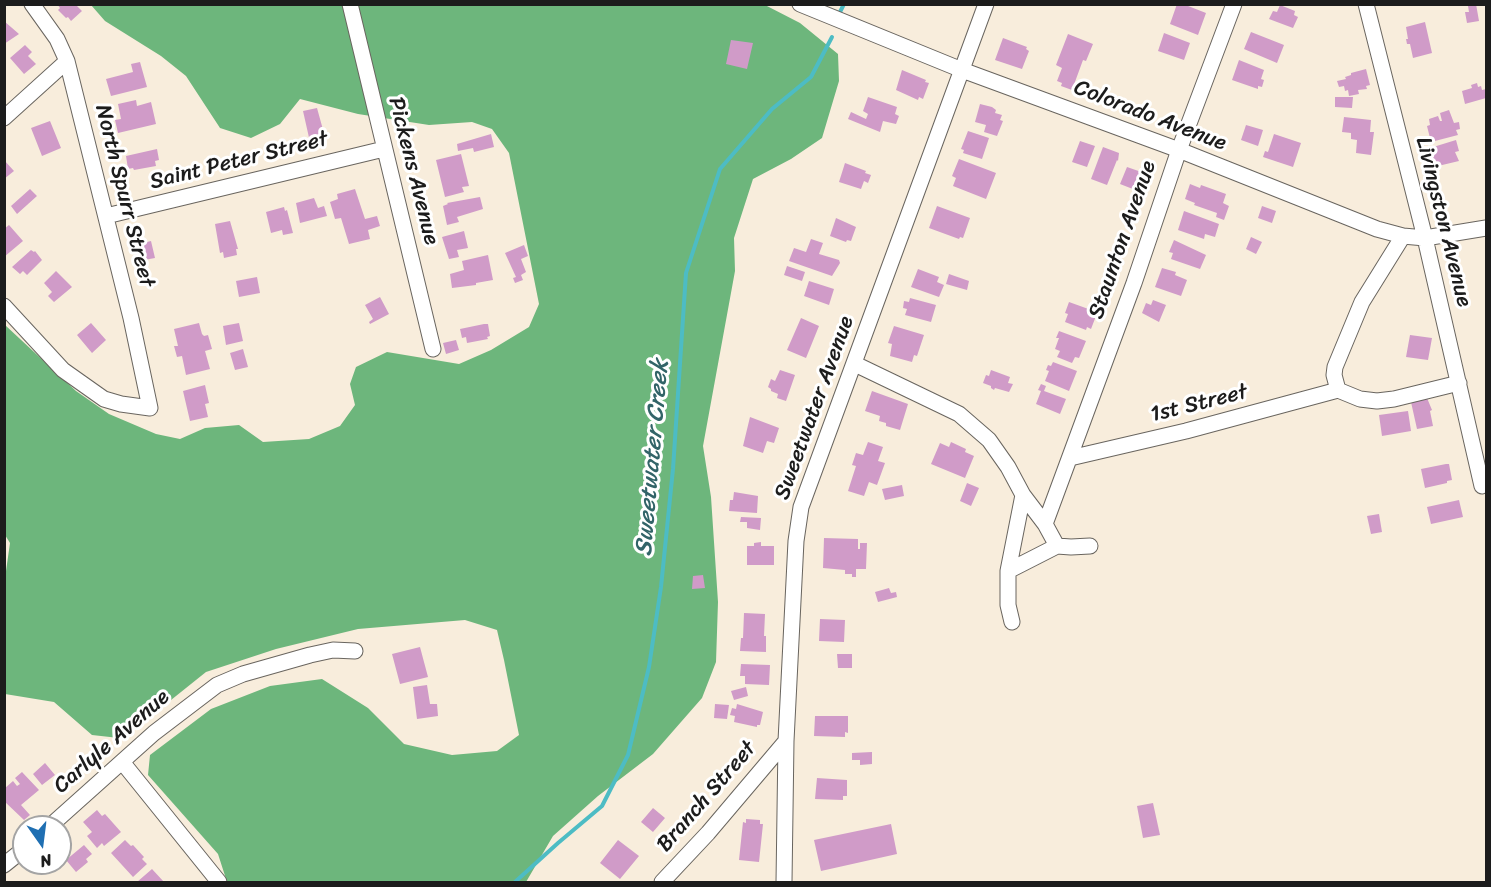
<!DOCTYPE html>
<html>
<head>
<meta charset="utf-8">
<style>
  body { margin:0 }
  #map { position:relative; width:1491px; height:887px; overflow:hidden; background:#f8eddc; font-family:Sriracha,sans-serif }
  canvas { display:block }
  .frame { position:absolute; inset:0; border:6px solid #1c1c1c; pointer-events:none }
  .north { position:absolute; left:12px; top:815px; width:60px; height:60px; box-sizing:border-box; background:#fff; border:2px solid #a4a4a4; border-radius:50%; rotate:166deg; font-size:16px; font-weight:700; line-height:24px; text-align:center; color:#1c1c1c }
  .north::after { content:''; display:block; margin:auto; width:21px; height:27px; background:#1f6fb2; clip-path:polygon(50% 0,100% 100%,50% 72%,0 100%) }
</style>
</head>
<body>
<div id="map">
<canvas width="1491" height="887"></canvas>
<div class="frame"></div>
<div class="north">N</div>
</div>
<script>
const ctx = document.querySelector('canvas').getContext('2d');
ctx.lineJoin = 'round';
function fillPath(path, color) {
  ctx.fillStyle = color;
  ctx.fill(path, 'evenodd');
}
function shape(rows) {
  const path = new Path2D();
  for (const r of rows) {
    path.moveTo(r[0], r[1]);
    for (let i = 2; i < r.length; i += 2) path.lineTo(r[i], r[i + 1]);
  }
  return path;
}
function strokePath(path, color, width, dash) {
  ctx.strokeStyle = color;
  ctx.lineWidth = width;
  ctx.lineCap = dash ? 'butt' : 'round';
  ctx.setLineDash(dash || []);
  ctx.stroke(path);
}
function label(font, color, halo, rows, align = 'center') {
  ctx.font = font + ' Sriracha,sans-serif';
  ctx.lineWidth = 6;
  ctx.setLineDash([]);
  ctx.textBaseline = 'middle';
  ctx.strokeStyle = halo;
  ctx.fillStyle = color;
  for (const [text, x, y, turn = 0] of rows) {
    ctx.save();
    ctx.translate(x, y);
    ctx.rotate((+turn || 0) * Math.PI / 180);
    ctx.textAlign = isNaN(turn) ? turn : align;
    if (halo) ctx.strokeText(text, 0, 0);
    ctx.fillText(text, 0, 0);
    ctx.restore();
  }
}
fillPath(shape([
  [91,5,765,5,800,23,838,54,839,81,822,138,791,159,753,179,734,238,735,271,703,446,711,497,718,602,716,662,702,698,653,754,598,796,553,836,526,882,227,882,218,854,148,775,150,755,211,709,270,686,322,679,368,708,404,744,452,755,497,751,519,735,504,660,497,630,465,620,358,629,276,649,206,672,146,720,119,738,92,735,54,702,5,694,4,573,6,571,10,543,5,535,5,325,76,391,109,414,156,434,180,439,205,428,239,425,263,442,309,439,340,426,355,405,350,384,356,367,387,352,459,364,491,350,529,327,539,304,509,153,492,129,472,122,429,125,358,114,300,99,280,124,251,138,220,128,186,76,161,56,105,21]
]), '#6db67c');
strokePath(shape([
  [840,12,844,4],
  [515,882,558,843,602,806,628,755,649,667,661,587,673,469,686,273,720,169,772,109,811,77,832,37]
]), '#4dbcc4', 4);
fillPath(shape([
  [57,4,79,4,77,6,82,11,71,21,68,17,66,18,58,10,60,8],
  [1177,4,1183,4,1206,13,1198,35,1170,24],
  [1476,4,1479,21,1467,23,1465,12,1469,12,1468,6],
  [1280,5,1295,11,1294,15,1298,17,1293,28,1269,19,1273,11,1277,12],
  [4,21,19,34,4,44],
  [1425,22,1432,53,1413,58,1410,44,1407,44,1406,39,1408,39,1406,27],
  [1251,32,1284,45,1277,63,1244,49],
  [1164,33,1190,43,1184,60,1158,51],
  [1068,34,1093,44,1086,61,1083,60,1072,90,1061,86,1062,83,1057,81,1062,68,1056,65],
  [1003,38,1027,47,1026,49,1029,51,1022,69,995,60],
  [731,40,753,43,747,69,726,64],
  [25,45,32,52,28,56,36,64,24,74,10,58],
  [1239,60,1264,70,1261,79,1264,80,1262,87,1258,86,1258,89,1232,80],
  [140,62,147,87,111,96,106,79,133,72,131,64],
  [1366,69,1370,85,1366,86,1367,89,1358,90,1359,94,1349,96,1348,90,1345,91,1344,86,1339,87,1337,81,1346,79,1345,77,1351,75,1351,73],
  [902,70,926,80,925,82,929,83,923,99,919,97,918,100,896,90],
  [1477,83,1478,87,1481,86,1482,90,1486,89,1486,98,1465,104,1462,91,1472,88,1471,85],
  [868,97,897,107,895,114,899,116,896,124,883,121,880,132,848,119,851,112,866,119,868,114,863,111],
  [1335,97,1353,97,1352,108,1335,107],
  [136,100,137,106,151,102,156,124,118,133,115,120,121,119,118,104],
  [980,104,992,107,996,110,995,113,1002,115,1000,120,1003,121,997,136,984,132,986,125,975,122],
  [317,108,325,137,325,141,313,144,312,141,310,142,303,111],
  [1449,110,1454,123,1459,122,1460,129,1456,130,1458,135,1431,142,1427,126,1430,125,1429,119,1438,116,1440,121,1442,121,1440,113],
  [1344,117,1371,120,1370,132,1374,132,1371,155,1356,153,1357,140,1351,139,1351,133,1342,132],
  [50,121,61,148,42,156,31,128],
  [1246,125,1263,130,1258,146,1241,140],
  [968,131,989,138,982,159,963,153,964,150,961,149],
  [491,134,494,147,474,152,473,148,458,151,457,144],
  [1274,134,1301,143,1293,167,1263,157,1265,151,1268,152],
  [1456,140,1459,151,1455,152,1459,161,1438,166,1438,165,1435,165,1430,148],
  [1080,141,1095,146,1087,167,1072,162],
  [1103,147,1119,153,1118,161,1117,160,1107,185,1091,179],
  [157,149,159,160,155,161,156,166,134,170,133,168,128,169,126,156],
  [461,154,469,186,462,187,464,192,445,197,436,160],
  [959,159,996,173,986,199,953,186,956,178,952,176],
  [4,160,14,171,4,179],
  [845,163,866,171,865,173,871,175,868,183,864,181,861,189,839,182],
  [1127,167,1150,175,1143,193,1120,184],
  [1190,184,1200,188,1201,185,1226,194,1223,203,1229,206,1224,220,1216,217,1217,213,1194,205,1195,203,1185,199],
  [30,189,37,196,17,214,11,206],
  [355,189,365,219,377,216,380,226,368,230,370,239,349,244,341,218,335,219,330,202,338,199,337,194],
  [480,197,483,209,457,217,459,222,447,225,443,206,448,204,447,203],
  [314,198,318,208,324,206,327,216,300,223,296,203],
  [937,206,970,218,963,238,960,237,959,239,929,228],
  [1262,206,1276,211,1272,223,1258,218],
  [284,207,285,211,287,210,293,233,283,235,282,230,271,233,266,212],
  [1184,211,1219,224,1215,237,1205,234,1204,239,1178,230],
  [836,218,856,227,851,241,847,240,846,242,830,236],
  [230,221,238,249,236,249,237,255,224,258,223,252,220,253,215,224],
  [9,225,23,241,4,257,4,229],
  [464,231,468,248,457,250,459,257,449,259,442,237],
  [1251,237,1262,242,1256,254,1246,249],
  [142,239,143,243,151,241,155,258,144,260,145,264,138,266,134,245,136,245,135,241],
  [811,239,823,243,819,254,839,260,840,263,832,276,789,261,794,248,806,252],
  [1174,240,1206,255,1200,269,1171,259,1173,253,1169,252],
  [524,245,528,256,521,259,526,272,521,275,523,280,515,283,513,278,516,277,505,253],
  [31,250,34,252,35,251,42,260,27,275,23,271,20,274,12,267],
  [488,255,493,280,476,283,476,285,452,288,450,274,464,270,462,261],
  [787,266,805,272,802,281,784,275],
  [1162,268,1176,272,1175,275,1187,280,1181,296,1155,287],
  [918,269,939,277,937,282,944,285,939,297,911,287],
  [56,271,72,287,54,302,48,296,52,292,44,283],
  [949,274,969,281,967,290,946,284],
  [257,277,260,293,239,297,236,281],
  [809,281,834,289,829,305,804,296],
  [380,297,389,314,370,324,369,322,373,319,365,305],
  [910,298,936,305,931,322,905,315,907,309,903,308,904,301,909,302],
  [1153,300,1166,305,1159,322,1142,313,1146,303,1151,305],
  [1069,302,1094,311,1092,315,1096,316,1091,329,1087,327,1086,330,1065,322,1068,314,1065,313],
  [801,318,819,326,806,358,787,350],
  [91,323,106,340,92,353,77,335],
  [199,323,202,334,204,336,208,335,212,349,205,351,210,369,186,375,182,356,177,357,174,346,178,346,174,329],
  [239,323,243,341,226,345,223,326],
  [484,324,488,324,490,336,487,337,488,339,467,343,466,337,462,338,460,329],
  [894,326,924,335,917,356,914,355,912,362,890,356,892,344,888,343],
  [1059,331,1086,341,1079,358,1075,357,1072,363,1057,357,1060,351,1055,349,1059,338,1056,338],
  [1410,335,1432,338,1428,360,1406,357],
  [456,340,459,350,446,354,443,343],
  [243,349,248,367,235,370,230,353],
  [1053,362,1077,371,1069,391,1045,381,1049,371,1046,370,1048,365,1051,366],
  [780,370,795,375,786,401,777,398,778,394,771,391,771,389,768,387,771,379,775,381],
  [991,370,1010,377,1008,383,1013,384,1009,392,995,388,994,390,991,388,991,386,983,383,986,375,989,376],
  [1041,384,1046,386,1044,391,1066,399,1060,414,1036,404,1041,391,1038,390],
  [205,385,209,403,205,404,208,417,190,421,183,391],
  [872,391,908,404,900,430,886,426,886,423,879,421,880,416,865,411],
  [1427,398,1432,410,1430,411,1433,426,1417,429,1411,402],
  [1408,411,1411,431,1382,436,1379,415],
  [750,417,779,428,774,443,767,441,763,453,743,446],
  [868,442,883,447,878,461,885,463,877,485,869,482,864,496,848,491,856,466,852,465,856,453,863,455],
  [951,442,966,449,965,452,974,456,965,478,931,464,940,443,949,447],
  [1446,464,1449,464,1452,480,1447,481,1447,483,1425,488,1421,469],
  [967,483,979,488,971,506,960,501],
  [902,485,904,496,885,500,882,489],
  [734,492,758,496,757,513,729,511,730,500,733,500],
  [1459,500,1463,517,1431,524,1427,507],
  [1379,514,1382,532,1371,534,1367,516],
  [741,517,761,518,760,530,747,528,747,522,740,522],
  [824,538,858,539,858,549,860,549,860,543,867,543,866,569,856,569,856,577,852,577,852,574,845,574,845,570,823,568],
  [761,542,761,546,774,546,774,565,747,565,747,546,754,546,754,543],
  [703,575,705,588,692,589,693,576],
  [889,588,891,593,896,592,897,597,878,602,875,592],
  [744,613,765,614,764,636,766,636,766,652,740,651,741,638,743,638],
  [820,619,845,620,844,642,819,641],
  [420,647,428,677,400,684,392,654],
  [837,654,852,654,852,668,838,668],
  [741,664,770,665,769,685,745,684,745,676,740,676],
  [427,685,430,704,437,704,438,716,417,719,413,687],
  [746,687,748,696,734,700,731,691],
  [715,704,729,705,727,719,714,718],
  [737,704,763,712,760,725,757,725,757,727,734,722,735,716,730,715,732,708,736,709],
  [815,716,848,716,848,733,845,732,845,737,814,736],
  [872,752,872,764,860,765,860,760,852,760,852,753],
  [45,763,55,775,42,785,33,774],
  [22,772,39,790,21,805,30,815,24,820,4,801,6,796,4,789,13,781,17,786,20,784,15,778],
  [817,778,847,780,847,796,843,796,843,800,815,799],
  [1153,803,1160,835,1143,838,1137,806],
  [653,808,665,818,653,832,641,822],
  [97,810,102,816,105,814,121,832,104,846,102,843,97,848,87,836,92,832,83,822],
  [746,819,760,820,760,824,763,824,759,862,739,860,743,822,746,823],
  [891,824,897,854,821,871,814,840],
  [125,840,131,846,133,845,144,857,142,859,147,864,133,877,111,853],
  [618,840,639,856,620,879,600,863],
  [84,845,92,854,86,859,88,862,76,872,66,860],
  [152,869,164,882,137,882]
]), '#d09bc8');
const minor = shape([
  [350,4,433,349],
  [800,4,962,70,1179,150,1377,229,1403,236,1425,238,1486,228],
  [1366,4,1425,238,1482,486],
  [4,118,67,61],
  [106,216,384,149],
  [4,306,63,370,104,399,121,404,150,408,131,318,67,61,57,39,32,4],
  [855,364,959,414,989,440,1008,467,1023,495,1045,524,1057,546,1071,547,1090,546],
  [1338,390,1334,375,1335,367,1362,302,1403,236],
  [1338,390,1360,399,1377,401,1394,399,1459,383],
  [1070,458,1186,431,1338,390],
  [1045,524,1134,283,1179,150,1234,4],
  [1008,571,1057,546],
  [1012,622,1008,605,1008,571,1023,495],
  [123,763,219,882],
  [49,827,154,733,217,685,243,674,310,655,333,650,355,651],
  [4,865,24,849],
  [662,882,708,833,786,741],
  [784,882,786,741,796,541,801,507,986,4]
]);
strokePath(minor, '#69655f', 17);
strokePath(minor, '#fff', 15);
label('22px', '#1c1c1c', '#fff', [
  ["Colorado Avenue",1150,116,21],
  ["Saint Peter Street",239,161,-14],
  ["Pickens Avenue",413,171,76],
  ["North Spurr Street",124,196,76],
  ["Livingston Avenue",1443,222,76],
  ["Staunton Avenue",1123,240,-71],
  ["1st Street",1199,404,-14],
  ["Sweetwater Avenue",815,408,-70],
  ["Carlyle Avenue",112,742,-41],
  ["Branch Street",707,797,-49]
]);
label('italic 24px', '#326468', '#fff', [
  ["Sweetwater Creek",653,458,-85]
]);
</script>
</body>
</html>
